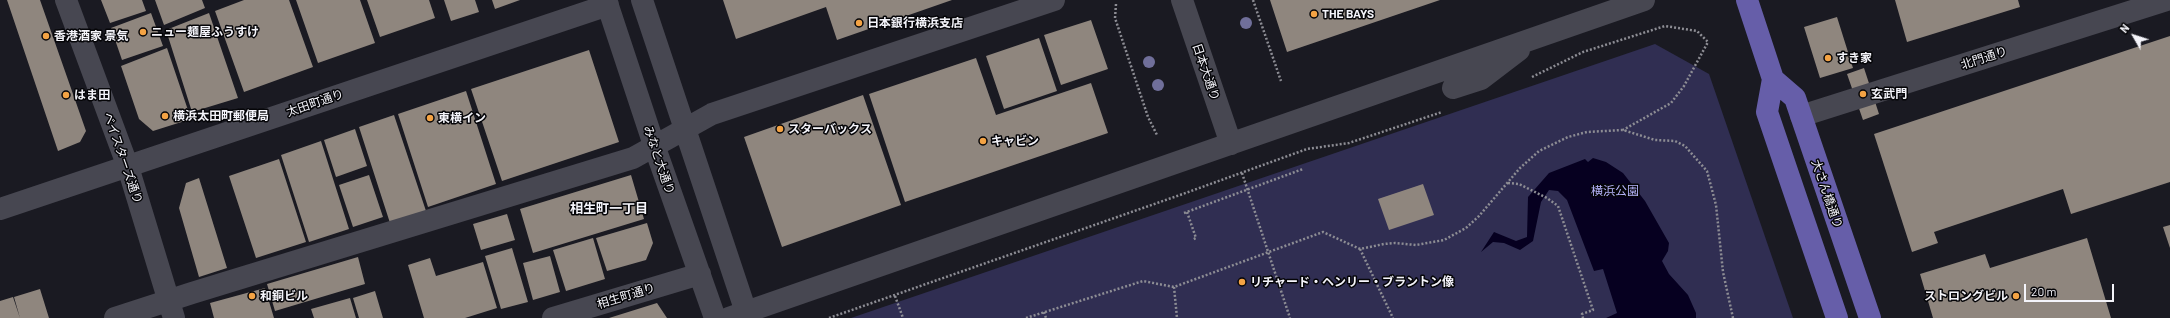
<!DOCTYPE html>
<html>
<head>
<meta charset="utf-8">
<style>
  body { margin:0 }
  #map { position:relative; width:2170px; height:318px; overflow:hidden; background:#1a1a22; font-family:Barlow,sans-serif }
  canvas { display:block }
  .north { position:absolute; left:2114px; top:16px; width:40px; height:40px; -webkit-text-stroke:3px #050508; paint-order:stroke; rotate:309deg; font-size:11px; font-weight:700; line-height:16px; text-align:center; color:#f4f4fa }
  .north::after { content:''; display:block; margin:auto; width:14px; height:18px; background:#f4f4fa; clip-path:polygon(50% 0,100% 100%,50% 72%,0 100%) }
  .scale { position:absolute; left:2024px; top:284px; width:90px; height:18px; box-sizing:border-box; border:2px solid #f4f4fa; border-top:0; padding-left:5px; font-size:12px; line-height:14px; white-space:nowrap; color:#f4f4fa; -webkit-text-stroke:3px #050508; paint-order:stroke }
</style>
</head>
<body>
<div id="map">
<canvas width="2170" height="318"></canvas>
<div class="north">N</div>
<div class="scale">20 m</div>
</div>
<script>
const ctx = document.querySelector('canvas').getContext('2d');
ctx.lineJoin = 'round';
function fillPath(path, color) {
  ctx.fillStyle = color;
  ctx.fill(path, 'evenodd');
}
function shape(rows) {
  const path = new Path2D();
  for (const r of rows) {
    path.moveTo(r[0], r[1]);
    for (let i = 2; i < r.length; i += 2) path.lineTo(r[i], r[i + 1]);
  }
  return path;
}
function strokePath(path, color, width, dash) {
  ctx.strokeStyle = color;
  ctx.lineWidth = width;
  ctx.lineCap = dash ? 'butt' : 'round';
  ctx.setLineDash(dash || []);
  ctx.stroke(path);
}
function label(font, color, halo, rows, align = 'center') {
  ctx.font = font + ' Barlow,"Noto Sans JP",sans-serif';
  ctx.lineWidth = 3;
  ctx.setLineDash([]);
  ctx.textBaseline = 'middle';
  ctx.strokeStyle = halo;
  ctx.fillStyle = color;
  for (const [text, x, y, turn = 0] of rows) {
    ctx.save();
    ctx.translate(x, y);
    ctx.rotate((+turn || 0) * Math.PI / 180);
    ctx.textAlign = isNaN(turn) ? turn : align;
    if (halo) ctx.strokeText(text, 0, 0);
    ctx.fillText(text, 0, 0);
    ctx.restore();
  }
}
fillPath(shape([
  [1655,44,1709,74,1793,318,851,318]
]), '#302e52');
fillPath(shape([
  [1593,158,1606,162,1623,173,1645,201,1669,243,1668,251,1662,261,1669,274,1688,295,1696,313,1696,318,1606,318,1617,313,1603,269,1594,271,1567,200,1558,191,1549,190,1541,202,1533,241,1520,250,1504,243,1493,242,1481,252,1494,232,1516,241,1527,237,1528,197,1549,173,1585,159,1588,162]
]), '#060020');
fillPath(shape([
  [7,0,40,0,86,131,80,142,58,151],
  [101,0,142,0,146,11,110,23],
  [155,0,202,0,205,8,164,25],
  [244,0,289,0,313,67,244,92,215,11],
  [296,0,360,0,375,43,318,63],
  [367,0,429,0,435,18,380,37],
  [444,0,475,0,479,12,451,21],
  [492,0,520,0,495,9],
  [723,0,952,0,837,40,826,7,736,39],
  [1270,0,1440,0,1287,52],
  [1895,0,2018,0,2020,7,1907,42],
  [151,13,163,46,122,60,111,28],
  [209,13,238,98,192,112,166,30],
  [1837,17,1853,68,1820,78,1804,27],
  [1091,20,1108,69,1061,85,1044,35],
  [2170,36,2170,182,2071,214,2063,189,1934,232,1938,243,1912,252,1874,134],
  [1039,38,1057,91,1004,109,986,56],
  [167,48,191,119,153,131,139,119,121,66],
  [589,50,619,142,502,181,471,89],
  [976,58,996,115,1091,83,1108,133,905,202,869,94],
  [1864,68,1879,114,1863,120,1847,74],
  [466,91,496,184,428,207,398,114],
  [863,95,901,205,782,247,744,137],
  [394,115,426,211,390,223,359,127],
  [355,129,367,166,336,177,324,140],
  [321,141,349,229,309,242,281,155],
  [279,159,306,242,256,258,229,176],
  [369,175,383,217,353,227,339,185],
  [631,175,644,219,533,253,520,209],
  [199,178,227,268,199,277,179,208,186,183],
  [1423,184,1434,215,1389,230,1378,199],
  [507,214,515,240,481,250,473,224],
  [647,223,653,243,646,260,607,271,596,238],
  [2170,225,2170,248,2163,227],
  [593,238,605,279,566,291,553,250],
  [2087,238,2111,318,1933,318,1920,274,1985,254,1990,268],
  [512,248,528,302,501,309,485,256],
  [550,256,560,292,533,300,523,263],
  [358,257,365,284,275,311,267,284],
  [430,258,436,276,483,262,497,308,465,318,424,318,408,265],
  [265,288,274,318,214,318,210,303],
  [40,289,49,318,20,318,14,297],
  [375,291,383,318,359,318,353,298],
  [13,297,20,318,0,318,0,301],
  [350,298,356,318,314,318,311,309],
  [657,303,667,318,609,318]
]), '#8f867e');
strokePath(shape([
  [1253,0,1281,81],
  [1116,4,1115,18,1148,117,1157,135],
  [1532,77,1583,52,1665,26,1697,31,1708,42,1684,86,1671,103,1623,130],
  [1242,173,1290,318],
  [1508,183,1519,184,1547,198,1558,206,1593,310,1582,314,1583,318],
  [1187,212,1196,238,1192,240],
  [1184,213,1303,169],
  [1360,249,1393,318],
  [1174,287,1177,318],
  [895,296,903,318],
  [1044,312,1046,318],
  [829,318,1180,195,1307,149,1349,143,1442,112],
  [1026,318,1143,281,1174,287,1323,232,1360,249,1384,244,1395,243,1416,245,1444,240,1466,228,1479,216,1520,168,1539,151,1568,137,1587,132,1623,130,1655,140,1675,141,1685,146,1707,171,1716,205,1723,272,1733,318]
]), '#8d8d94', 2.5, [2, 2]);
strokePath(shape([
  [66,0,128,167,174,318],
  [606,0,654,145,715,318],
  [642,0,748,318],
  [1182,0,1231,144],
  [1453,88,1481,79,1519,50],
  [1801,116,2167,0],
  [0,209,608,5],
  [115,318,192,293,633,158,712,114,1054,0],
  [553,318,700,274],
  [729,318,1644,0]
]), '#474751', 22);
strokePath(shape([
  [1747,0,1773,79,1767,112,1837,318],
  [1773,79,1795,98,1870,318]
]), '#665ea9', 22);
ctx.fillStyle = '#706f9a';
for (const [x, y] of [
  [1246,23],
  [1149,62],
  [1158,85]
]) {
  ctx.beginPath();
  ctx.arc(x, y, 6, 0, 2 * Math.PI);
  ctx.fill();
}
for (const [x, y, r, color] of [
  [1314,14,4,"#f4a344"],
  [859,23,4,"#f4a344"],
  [143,32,4,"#f4a344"],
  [46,36,4,"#f4a344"],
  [1828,58,4,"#f4a344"],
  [1863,94,4,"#f4a344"],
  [66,95,4,"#f4a344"],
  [165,116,4,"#f4a344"],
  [430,118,4,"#f4a344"],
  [780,129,4,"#f4a344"],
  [983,141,4,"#f4a344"],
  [1242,282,4,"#f4a344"],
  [252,296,4,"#f4a344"],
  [2016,296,4,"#f4a344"]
]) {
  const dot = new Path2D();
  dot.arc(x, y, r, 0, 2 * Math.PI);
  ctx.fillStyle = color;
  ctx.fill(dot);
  strokePath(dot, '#050508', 1.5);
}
label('bold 12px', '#f4f4fa', '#050508', [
  ["THE BAYS",1322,14],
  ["日本銀行横浜支店",867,23],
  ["ニュー麺屋ふうすけ",151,32],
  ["香港酒家 景気",54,36],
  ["すき家",1836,58],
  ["玄武門",1871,94],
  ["はま田",74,95],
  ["横浜太田町郵便局",173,116],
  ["東横イン",438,118],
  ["スターバックス",788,129],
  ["キャビン",991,141],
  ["リチャード・ヘンリー・ブラントン像",1250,282],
  ["和銅ビル",260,296],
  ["ストロングビル",2008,296,"right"]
], 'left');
label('12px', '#f4f4fa', '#050508', [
  ["北門通り",1984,58,-18],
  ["日本大通り",1206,72,71],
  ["太田町通り",315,103,-19],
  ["ベイスターズ通り",123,158,71],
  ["みなと大通り",659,160,71],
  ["大さん橋通り",1827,194,71],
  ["相生町通り",626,296,-17]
]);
label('12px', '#b7b5fd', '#050508', [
  ["横浜公園",1615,191]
]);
label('bold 13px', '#f4f4fa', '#050508', [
  ["相生町一丁目",609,209]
]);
</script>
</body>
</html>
